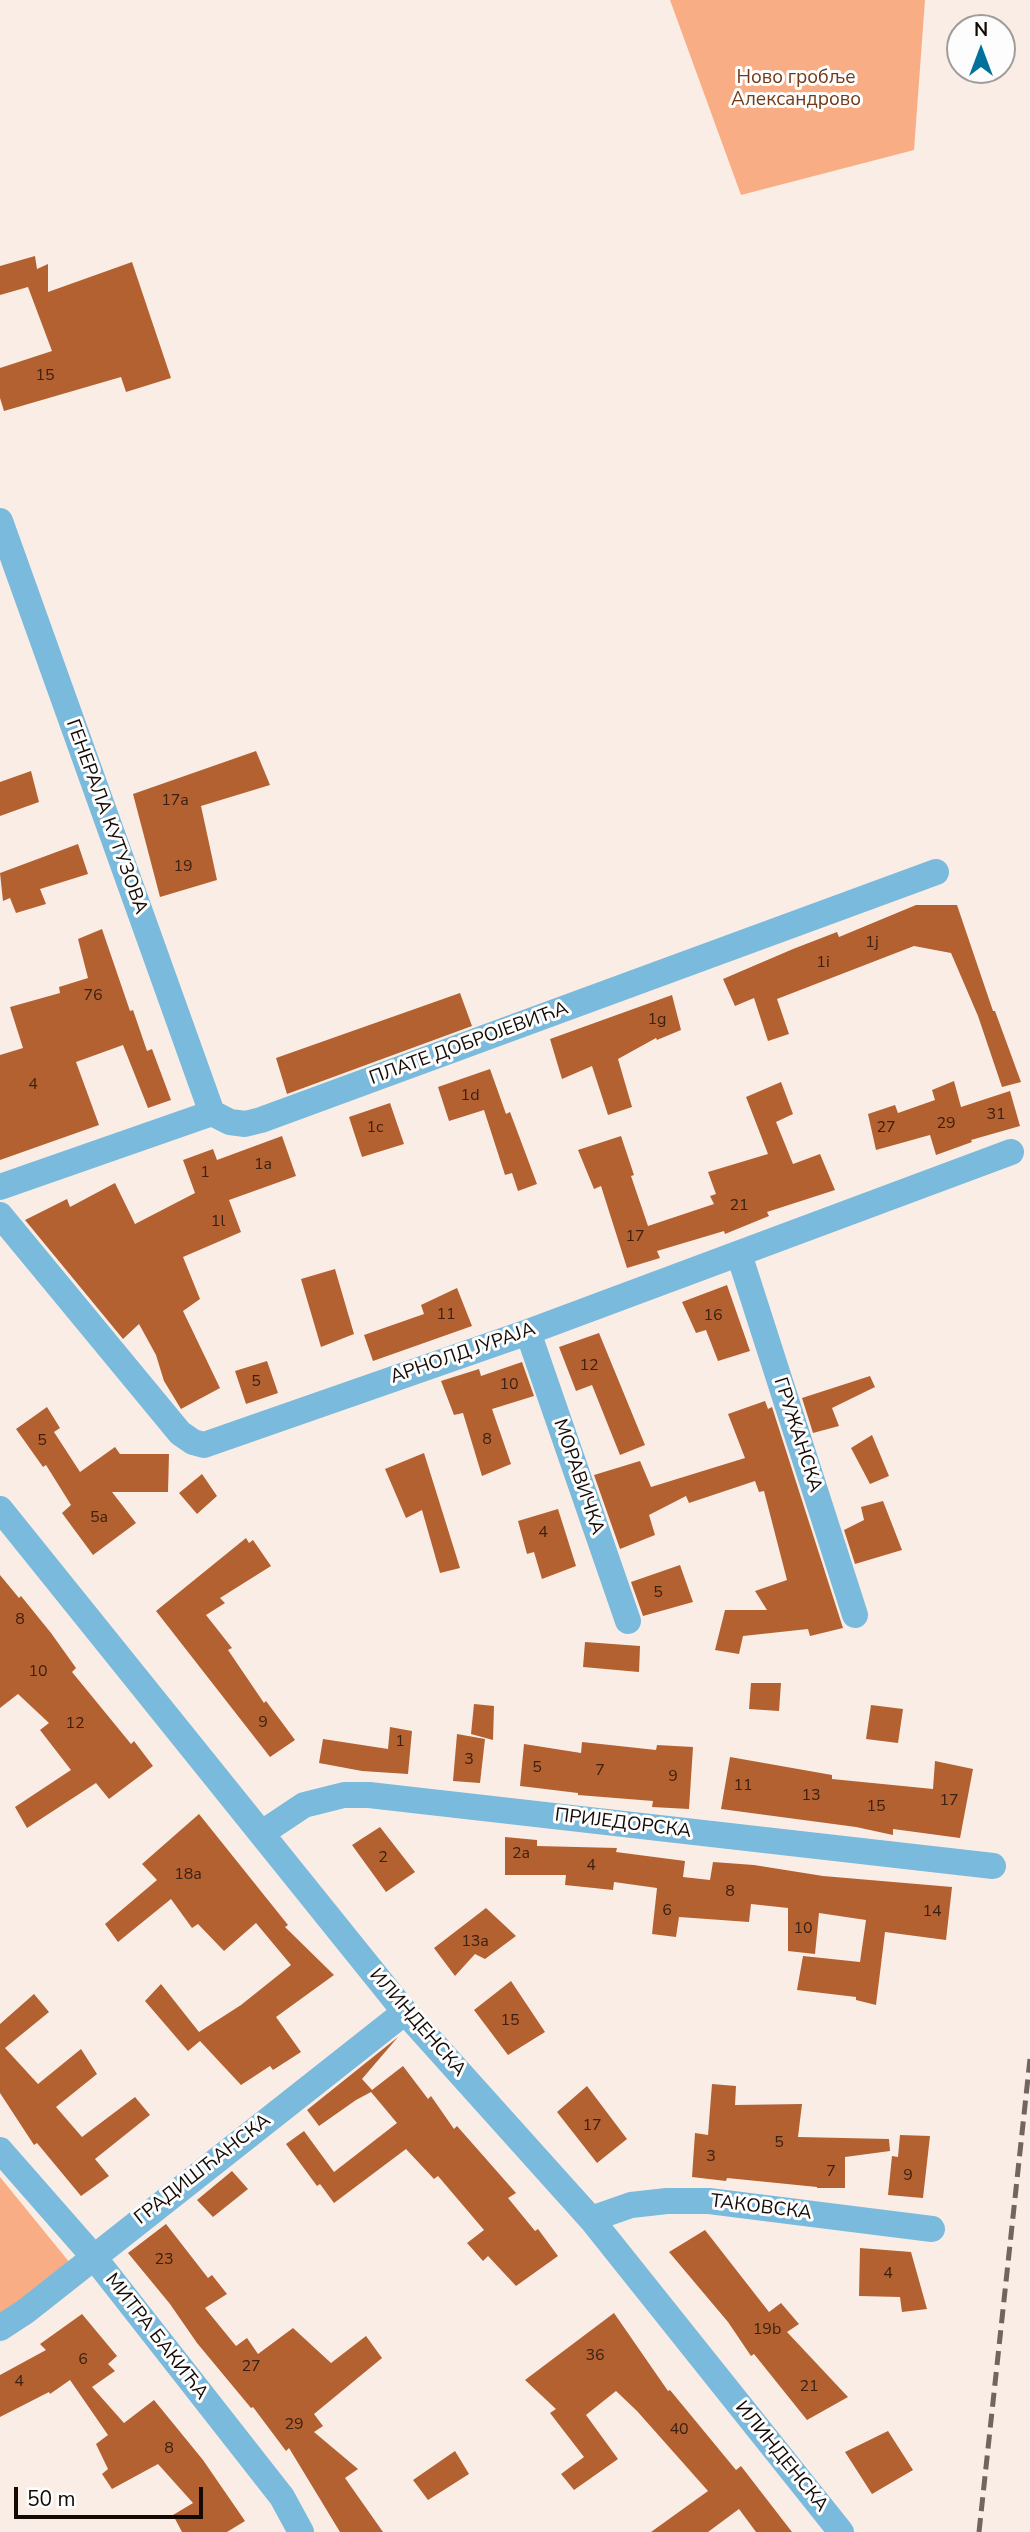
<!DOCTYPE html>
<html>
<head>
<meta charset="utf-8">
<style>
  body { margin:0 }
  #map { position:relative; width:1030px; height:2532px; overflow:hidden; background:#faede6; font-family:"Nunito Sans",sans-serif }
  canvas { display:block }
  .north { position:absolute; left:946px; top:14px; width:70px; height:70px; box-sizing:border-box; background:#fdfdfd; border:2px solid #a09c9a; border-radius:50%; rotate:0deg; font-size:19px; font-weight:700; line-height:28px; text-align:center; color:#140a05 }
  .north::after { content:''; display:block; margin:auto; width:24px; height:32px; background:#00719c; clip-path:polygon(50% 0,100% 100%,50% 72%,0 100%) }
  .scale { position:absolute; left:14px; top:2487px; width:189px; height:32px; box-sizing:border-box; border:4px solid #140a05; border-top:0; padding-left:9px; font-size:21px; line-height:24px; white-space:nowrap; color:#140a05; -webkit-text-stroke:5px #fdfdfd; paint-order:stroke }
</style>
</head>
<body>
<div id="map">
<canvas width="1030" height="2532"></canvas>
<div class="north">N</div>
<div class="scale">50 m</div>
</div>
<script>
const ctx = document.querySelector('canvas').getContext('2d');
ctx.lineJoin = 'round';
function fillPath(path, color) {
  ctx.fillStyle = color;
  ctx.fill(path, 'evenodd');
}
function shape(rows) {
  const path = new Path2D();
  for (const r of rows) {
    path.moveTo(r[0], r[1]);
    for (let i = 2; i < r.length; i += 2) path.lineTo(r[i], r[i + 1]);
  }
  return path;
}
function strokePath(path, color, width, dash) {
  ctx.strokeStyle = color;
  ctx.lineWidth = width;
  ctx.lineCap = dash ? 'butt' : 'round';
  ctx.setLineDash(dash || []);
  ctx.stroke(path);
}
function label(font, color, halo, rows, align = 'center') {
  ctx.font = font + ' "Nunito Sans",sans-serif';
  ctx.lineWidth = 6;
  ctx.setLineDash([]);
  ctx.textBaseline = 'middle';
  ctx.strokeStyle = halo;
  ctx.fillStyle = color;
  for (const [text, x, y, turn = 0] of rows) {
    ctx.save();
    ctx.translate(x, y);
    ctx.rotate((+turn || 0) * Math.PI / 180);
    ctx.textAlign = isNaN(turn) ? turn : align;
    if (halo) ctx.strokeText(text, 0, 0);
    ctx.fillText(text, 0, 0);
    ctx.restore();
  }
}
fillPath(shape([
  [670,0,925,0,914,150,741,195],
  [0,2177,70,2263,0,2316]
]), '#f9ad84');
fillPath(shape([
  [35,256,37,269,48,264,48,292,132,262,171,378,126,392,121,377,4,411,0,398,0,368,52,351,28,287,0,295,0,266],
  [256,751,270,785,201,806,217,880,160,897,133,794],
  [31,771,39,802,0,816,0,782],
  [78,844,88,874,40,889,46,904,16,913,10,898,3,901,0,873],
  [916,905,957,905,993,1011,995,1011,1021,1082,1002,1087,978,1016,951,953,914,946,777,999,789,1034,768,1041,754,998,735,1006,723,979,793,949,837,932,839,937],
  [102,929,130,1011,133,1010,147,1051,152,1049,171,1100,148,1108,123,1045,76,1062,99,1125,0,1160,0,1055,23,1048,10,1007,60,993,59,987,88,978,78,939],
  [460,993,472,1026,287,1094,276,1058],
  [672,995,681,1030,657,1040,656,1038,618,1059,632,1107,608,1115,592,1066,562,1079,550,1039],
  [490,1069,506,1114,510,1112,537,1184,518,1191,512,1173,505,1175,484,1110,449,1121,438,1087],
  [954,1081,961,1107,1010,1091,1020,1126,971,1140,972,1142,936,1155,930,1135,876,1150,868,1114,895,1105,898,1113,935,1100,932,1090],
  [781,1082,793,1114,776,1122,793,1164,820,1154,835,1190,767,1212,769,1216,725,1234,724,1231,657,1251,660,1258,627,1268,601,1186,594,1189,578,1150,621,1136,634,1175,631,1176,648,1226,714,1204,710,1196,716,1194,708,1172,768,1154,746,1097],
  [390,1103,404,1144,362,1157,349,1117],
  [282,1136,296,1176,229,1200,241,1232,183,1257,200,1299,183,1311,220,1388,181,1409,164,1381,156,1355,139,1324,123,1339,25,1220,67,1199,70,1207,115,1183,135,1224,195,1193,183,1160,213,1149,217,1160],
  [335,1269,354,1334,321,1347,301,1279],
  [727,1285,750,1351,718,1361,706,1330,696,1333,682,1302],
  [457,1288,472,1326,373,1361,364,1335,424,1314,421,1305],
  [599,1333,645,1445,620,1455,592,1385,576,1391,559,1347],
  [267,1361,278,1393,246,1404,235,1371],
  [522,1362,534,1396,492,1409,511,1464,482,1476,463,1413,454,1415,441,1381,479,1369,481,1376],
  [870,1376,875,1387,832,1408,839,1426,813,1433,802,1398],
  [765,1401,768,1409,772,1407,843,1628,810,1636,808,1629,743,1636,739,1654,715,1650,725,1610,767,1610,755,1591,787,1580,764,1491,759,1492,755,1481,689,1503,686,1496,649,1515,655,1535,620,1549,594,1475,640,1461,651,1487,745,1458,728,1414],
  [47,1407,60,1428,54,1432,80,1472,115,1447,120,1454,169,1454,168,1492,112,1492,136,1523,93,1555,62,1513,71,1505,46,1465,43,1467,16,1429],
  [872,1435,889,1476,870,1484,851,1448],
  [424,1453,460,1568,440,1573,422,1510,406,1518,385,1469],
  [202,1474,217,1496,197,1514,179,1493],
  [883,1501,902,1550,855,1564,844,1530,864,1520,861,1507],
  [558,1509,576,1566,542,1579,534,1552,527,1554,518,1521],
  [246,1538,249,1543,253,1540,271,1566,220,1598,225,1603,206,1615,232,1648,228,1650,264,1703,266,1701,295,1740,270,1757,156,1611],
  [680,1565,693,1602,643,1616,631,1582],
  [0,1575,19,1598,21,1596,51,1633,76,1668,72,1672,131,1744,134,1741,153,1766,109,1799,96,1783,27,1828,15,1807,71,1770,40,1730,49,1723,18,1694,0,1708],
  [585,1642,640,1646,639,1672,583,1667],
  [751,1683,781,1683,779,1711,749,1709],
  [474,1704,494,1706,493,1740,471,1734],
  [871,1705,903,1709,898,1743,866,1739],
  [390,1727,412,1731,408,1774,362,1771,319,1763,323,1739,388,1749],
  [457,1734,485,1739,480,1783,453,1781],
  [582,1742,656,1750,657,1745,693,1747,689,1809,652,1807,653,1801,578,1795,578,1793,520,1786,524,1744,581,1753],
  [730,1757,832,1775,832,1779,933,1789,935,1761,973,1769,960,1838,893,1829,893,1835,856,1827,721,1809],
  [199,1814,288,1925,285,1927,334,1975,276,2017,301,2052,273,2070,270,2066,241,2085,200,2041,188,2051,145,2001,161,1984,199,2032,241,2005,291,1965,256,1923,224,1951,198,1924,192,1928,171,1899,118,1942,105,1924,157,1880,142,1864],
  [380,1827,415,1872,386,1892,352,1845],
  [505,1837,537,1840,537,1846,617,1848,616,1852,685,1861,683,1877,710,1880,713,1862,754,1865,823,1876,952,1887,946,1940,885,1932,876,2005,856,2000,856,1997,797,1990,803,1956,860,1962,866,1920,819,1913,815,1954,788,1951,788,1908,751,1904,749,1922,679,1917,676,1937,652,1934,657,1888,614,1882,613,1890,565,1885,566,1875,505,1875],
  [486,1908,516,1936,485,1959,475,1954,455,1976,434,1948],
  [511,1981,545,2032,508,2055,474,2010],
  [34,1994,49,2012,5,2048,38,2084,81,2049,97,2074,56,2107,82,2137,135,2097,150,2115,95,2159,109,2176,81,2196,37,2143,34,2145,0,2093,0,2024],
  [398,2037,362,2079,372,2090,403,2066,428,2099,431,2096,454,2129,457,2126,516,2193,508,2198,535,2231,538,2229,558,2256,516,2286,488,2256,483,2261,467,2243,484,2230,438,2176,434,2179,406,2149,334,2203,320,2184,317,2186,286,2144,304,2131,334,2172,397,2123,371,2092,356,2100,319,2126,307,2110],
  [712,2084,736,2086,735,2105,802,2104,798,2137,889,2139,890,2151,845,2157,845,2188,817,2188,817,2187,727,2178,726,2181,692,2177,695,2133,708,2135],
  [587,2086,627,2139,597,2163,557,2112],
  [900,2135,930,2136,923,2198,888,2195,892,2156,898,2157],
  [232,2171,248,2189,213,2217,197,2200],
  [166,2224,208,2278,212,2275,227,2294,205,2308,236,2346,247,2338,258,2354,293,2328,331,2363,366,2336,382,2358,314,2414,323,2426,314,2432,358,2469,345,2478,383,2532,340,2532,289,2448,286,2451,253,2407,251,2408,197,2343,170,2304,128,2253],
  [705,2230,769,2312,781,2303,799,2324,787,2332,848,2397,807,2420,754,2354,751,2356,728,2322,669,2252],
  [860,2248,911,2252,927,2309,902,2312,900,2297,859,2296],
  [614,2313,668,2391,670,2390,736,2470,741,2466,792,2532,756,2532,739,2509,708,2532,651,2532,708,2491,637,2411,616,2391,586,2415,618,2459,574,2490,561,2474,584,2457,550,2413,556,2409,525,2380],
  [82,2314,117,2356,108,2364,115,2371,92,2387,124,2423,154,2400,203,2460,245,2521,227,2532,182,2532,173,2515,193,2503,158,2464,112,2489,102,2474,108,2469,96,2444,108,2435,70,2380,50,2394,49,2392,0,2417,0,2375,46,2350,40,2344],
  [888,2431,913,2470,872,2494,845,2452],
  [455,2451,469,2474,428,2500,413,2480]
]), '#b36131');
strokePath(shape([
  [0,521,212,1113],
  [0,1187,212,1113,230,1122,245,1124,261,1120,936,872],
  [0,1215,180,1433,193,1442,204,1445,528,1332,1011,1152],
  [739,1254,855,1615],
  [528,1332,628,1621],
  [0,1509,405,2012,591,2219,841,2532],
  [262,1833,304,1805,344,1795,369,1795,993,1866],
  [0,2150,93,2256,282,2497,301,2532],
  [591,2219,631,2205,667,2201,709,2201,932,2229],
  [0,2328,26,2311,405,2012]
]), '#7abadd', 26);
strokePath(shape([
  [979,2532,1030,2059]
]), '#70655f', 5, [14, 7]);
label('16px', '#3c2010', null, [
  ["15",45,376],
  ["17a",175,801],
  ["19",183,867],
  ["1j",872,943],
  ["1i",823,963],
  ["76",93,996],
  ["1g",657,1020],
  ["4",33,1085],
  ["1d",470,1096],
  ["31",996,1115],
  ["29",946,1124],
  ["1c",375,1128],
  ["27",886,1128],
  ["1a",263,1165],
  ["1",205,1173],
  ["21",739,1206],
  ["1l",218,1222],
  ["17",635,1237],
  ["11",446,1315],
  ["16",713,1316],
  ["12",589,1366],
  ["5",256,1382],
  ["10",509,1385],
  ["8",487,1440],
  ["5",42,1441],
  ["5a",99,1518],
  ["4",543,1533],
  ["5",658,1593],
  ["8",20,1620],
  ["10",38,1672],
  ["9",263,1723],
  ["12",75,1724],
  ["1",400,1742],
  ["3",469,1760],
  ["5",537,1768],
  ["7",600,1771],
  ["9",673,1777],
  ["11",743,1786],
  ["13",811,1796],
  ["17",949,1801],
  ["15",876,1807],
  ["2a",521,1854],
  ["2",383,1858],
  ["4",591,1866],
  ["18a",188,1875],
  ["8",730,1892],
  ["6",667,1911],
  ["14",932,1912],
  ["10",803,1929],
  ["13a",475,1942],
  ["15",510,2021],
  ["17",592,2126],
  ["5",779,2143],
  ["3",711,2157],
  ["7",831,2172],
  ["9",908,2176],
  ["23",164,2260],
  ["4",888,2274],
  ["19b",767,2330],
  ["36",595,2356],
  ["6",83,2360],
  ["27",251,2367],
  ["4",19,2382],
  ["21",809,2387],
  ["29",294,2425],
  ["40",679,2430],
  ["8",169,2449]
]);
label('19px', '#723a17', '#fdfdfd', [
  ["Ново гробље",796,78],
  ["Александрово",796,100]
]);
label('19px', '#140a05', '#fdfdfd', [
  ["ГЕНЕРАЛА КУТУЗОВА",106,817,70],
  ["ПЛАТЕ ДОБРОЈЕВИЋА",469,1044,-20],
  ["АРНОЛД ЈУРАЈА",463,1354,-19],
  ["ГРУЖАНСКА",797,1435,72],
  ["МОРАВИЧКА",578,1477,71],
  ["ПРИЈЕДОРСКА",623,1824,7],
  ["ИЛИНДЕНСКА",417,2023,49],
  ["ГРАДИШЋАНСКА",203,2170,-38],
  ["ТАКОВСКА",761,2208,7],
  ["МИТРА БАКИЋА",156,2337,52],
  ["ИЛИНДЕНСКА",781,2457,51]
]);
</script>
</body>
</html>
